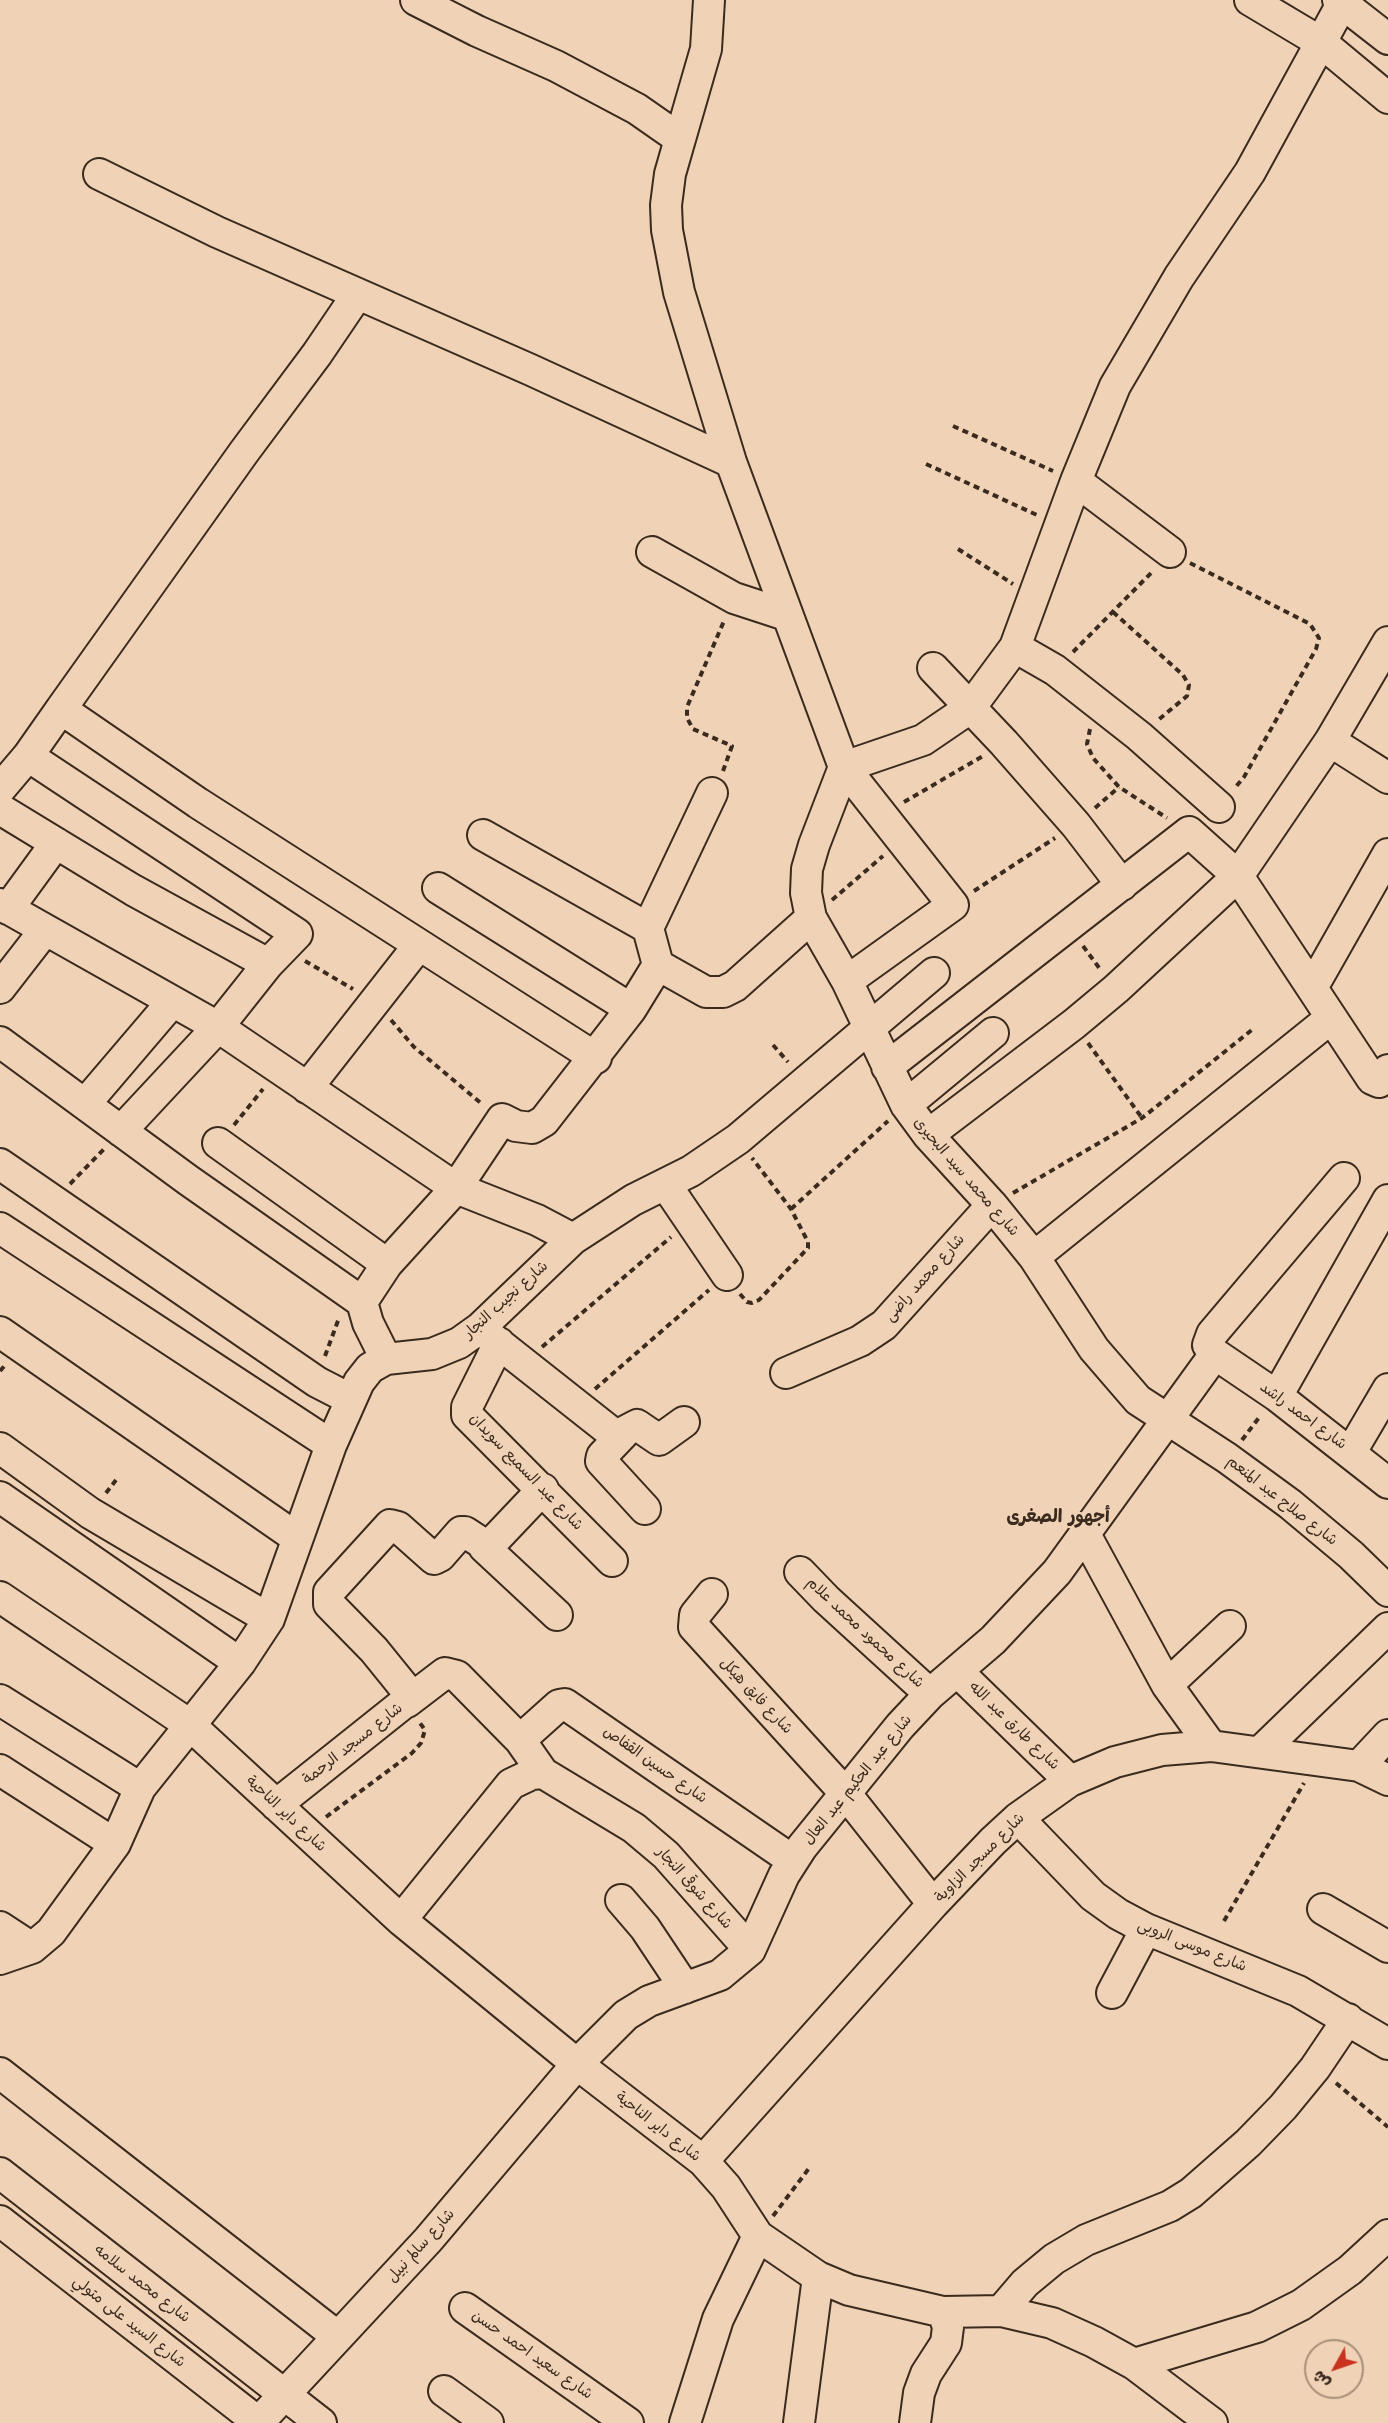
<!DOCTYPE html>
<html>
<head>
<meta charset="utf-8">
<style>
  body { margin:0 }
  #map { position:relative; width:1388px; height:2423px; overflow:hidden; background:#f0d3b6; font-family:"Shantell Sans","Playpen Sans Arabic",sans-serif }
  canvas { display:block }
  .north { position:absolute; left:1304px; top:2339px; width:60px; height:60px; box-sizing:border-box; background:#f0d3b6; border:2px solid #a88f79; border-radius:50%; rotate:230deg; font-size:16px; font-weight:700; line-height:24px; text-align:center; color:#3b2a1e }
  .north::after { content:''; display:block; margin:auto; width:21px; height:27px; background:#c8321e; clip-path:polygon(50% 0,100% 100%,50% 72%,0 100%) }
</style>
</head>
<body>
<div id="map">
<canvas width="1388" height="2423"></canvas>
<div class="north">ش</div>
</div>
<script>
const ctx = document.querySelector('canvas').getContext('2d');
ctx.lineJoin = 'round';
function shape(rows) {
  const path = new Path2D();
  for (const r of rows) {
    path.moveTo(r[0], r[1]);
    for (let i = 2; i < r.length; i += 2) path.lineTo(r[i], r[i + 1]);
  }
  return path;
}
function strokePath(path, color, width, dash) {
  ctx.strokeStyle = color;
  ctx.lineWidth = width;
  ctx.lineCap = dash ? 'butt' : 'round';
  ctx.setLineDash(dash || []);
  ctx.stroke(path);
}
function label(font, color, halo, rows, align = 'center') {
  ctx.font = font + ' "Shantell Sans","Playpen Sans Arabic",sans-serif';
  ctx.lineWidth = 4.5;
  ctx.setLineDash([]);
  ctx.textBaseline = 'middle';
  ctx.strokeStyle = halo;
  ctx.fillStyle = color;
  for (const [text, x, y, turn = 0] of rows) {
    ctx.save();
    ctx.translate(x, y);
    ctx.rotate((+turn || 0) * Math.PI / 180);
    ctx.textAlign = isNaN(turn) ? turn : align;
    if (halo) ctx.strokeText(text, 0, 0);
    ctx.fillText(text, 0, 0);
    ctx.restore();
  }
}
const minor = shape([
  [416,0,477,31,556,66,637,109,680,139,670,174,666,205,667,230,679,292,731,462,844,767,953,905,847,981],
  [1250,0,1322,43,1388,98],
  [1338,0,1388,39],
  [680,139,706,49,709,0],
  [99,174,217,232,531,370,731,462],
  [1076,481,1170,552],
  [652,552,734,598,786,615],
  [1015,647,1055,670,1139,736,1219,807],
  [933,668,1004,743,1076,825,1122,885],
  [61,709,244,452,317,354,357,295],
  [1330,741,1388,778],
  [28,756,297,934,268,964,218,1027,121,1131],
  [844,767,814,845,807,869,806,893,811,918,847,981,906,1105,928,1135,992,1205,1034,1257,1094,1349,1138,1400,1227,1458,1290,1504,1351,1555,1388,1591],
  [844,767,923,740,970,708,1015,647,1076,481,1115,386,1179,277,1250,172,1344,0],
  [0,789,28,756,61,709,198,803,596,1058],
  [712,793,648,928,658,965,706,992,723,992,735,986,811,918],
  [0,809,133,890,268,964],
  [483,835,648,928],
  [0,904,218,1027,456,1188,537,1220,573,1239],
  [8,909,56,843],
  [0,988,45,930],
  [1312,988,1388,854],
  [631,1009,658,965],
  [0,1042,188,1180,362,1302,368,1323,386,1359],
  [887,1067,1189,832,1238,876,1372,1079,1379,1082,1388,1070],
  [307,1088,419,945],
  [85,1104,172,1002],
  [906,1105,993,1033],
  [928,1135,1074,1024,1116,989,1238,876,1330,741,1388,642],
  [218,1143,387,1264],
  [0,1164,317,1382,350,1399],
  [1344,1178,1212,1334,1208,1345,1215,1354,1277,1396,1388,1483],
  [666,1185,727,1275],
  [0,1228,331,1445],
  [1034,1257,1331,1018],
  [362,1302,387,1264,456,1188,502,1119,516,1126,532,1128,544,1121,631,1009,438,888],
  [483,1331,616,1436,637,1425,659,1440,684,1422],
  [0,1332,297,1538],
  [499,1343,467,1407,467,1415,612,1561],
  [786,1373,860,1341,884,1325,992,1205],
  [1277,1396,1388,1200],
  [623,1434,602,1456,601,1461,645,1509],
  [0,1448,90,1513,269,1619],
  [1351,1452,1388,1389],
  [0,1497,240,1663],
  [1086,1536,1167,1685,1211,1746],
  [484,1547,557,1615],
  [800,1572,826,1599,930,1694],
  [712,1594,695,1615,694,1627,846,1794,933,1904],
  [0,1597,190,1725,401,1920,577,2064,703,2161,726,2187,758,2236,818,2277,849,2290,943,2312,1001,2311,1052,2323,1094,2342,1134,2364,1212,2423],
  [957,1671,1070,1781],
  [1167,1685,1230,1626],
  [0,1700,140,1788],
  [407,1702,445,1673,457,1676,520,1740,543,1773,634,1828,666,1855,750,1950],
  [520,1740,559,1705,565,1704,792,1860],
  [1261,1751,1388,1628],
  [1359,1766,1388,1735],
  [0,1770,115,1844,140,1788,240,1663,269,1619,331,1445,359,1382,370,1368,386,1359,432,1354,459,1343,480,1328,573,1239,633,1200,691,1171,738,1139,934,973],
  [276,1805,409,1699,408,1692,374,1650,329,1604,329,1592,390,1525,398,1527,434,1559,440,1556,461,1532,465,1532,488,1547,543,1489],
  [1018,1818,1093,1896,1118,1914,1146,1929,1298,1991,1388,2044],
  [621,1900,645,1928,685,1988],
  [1323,1909,1388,1947],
  [401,1920,511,1784,532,1774,543,1773],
  [0,1927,32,1948],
  [0,1959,32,1948,51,1932,115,1844],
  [1112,1993,1146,1929],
  [0,2073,338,2337],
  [703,2161,933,1904,993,1841,1018,1818,1070,1781,1115,1762,1162,1750,1211,1746,1359,1766,1388,1780],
  [0,2173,321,2423],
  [0,2221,258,2422],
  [465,2308,628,2423],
  [1001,2311,1025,2283,1054,2259,1086,2240,1170,2206,1191,2193,1248,2143,1283,2107,1315,2068,1348,2019],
  [1134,2364,1257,2327,1301,2305,1350,2270,1388,2235],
  [444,2391,488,2423],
  [258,2423,428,2240,577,2064,626,2015,649,2001,720,1975,750,1950,784,1875,802,1847,900,1726,930,1694,993,1640,1057,1572,1215,1354],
  [685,2423,718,2319,758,2236],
  [799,2423,818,2277],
  [915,2423,919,2393,926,2374,946,2343,948,2327,943,2312]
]);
strokePath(minor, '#3b2a1e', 34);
strokePath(shape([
  [953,426,1053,471],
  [926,464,1037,515],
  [958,549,1013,584],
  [1190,563,1310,624,1319,638,1316,649,1244,777,1234,789],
  [1113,612,1183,675,1189,685,1187,696,1157,721],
  [1073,652,1154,570],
  [1090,729,1087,744,1093,758,1119,787,1167,818],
  [723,771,732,746,693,729,687,718,687,707,724,621],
  [904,802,983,756],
  [1095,808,1119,787],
  [974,891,1055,838],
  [832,900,883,856],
  [1083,946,1100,969],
  [305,961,353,989],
  [391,1020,414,1047,482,1104],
  [1088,1043,1142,1118],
  [773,1045,788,1062],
  [234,1125,263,1089],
  [70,1184,105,1148],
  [1013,1193,1142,1118,1253,1029],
  [791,1209,888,1121],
  [740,1294,747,1302,752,1303,759,1300,808,1248,808,1242,791,1209,752,1158],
  [542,1347,671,1237],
  [325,1356,339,1318],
  [0,1371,6,1364],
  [595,1389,709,1290],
  [1242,1440,1261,1415],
  [106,1493,116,1480],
  [326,1817,412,1753,421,1743,425,1730,420,1723],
  [1224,1921,1304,1783],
  [1336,2083,1388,2127],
  [773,2216,810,2167]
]), '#3b2a1e', 4, [6, 4.5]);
strokePath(minor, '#f0d3b6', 30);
label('15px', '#3b2a1e', '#f0d3b6', [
  ["شارع محمد سيد البحيرى",966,1177,49],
  ["شارع محمد راضى",925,1278,-48],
  ["شارع نجيب النجار",506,1300,-42],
  ["شارع احمد راشد",1303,1416,36],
  ["شارع عبد السميع سويدان",526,1472,46],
  ["شارع صلاح عبد المنعم",1282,1501,38],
  ["شارع محمود محمد علام",865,1633,43],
  ["شارع فايق هيكل",756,1696,47],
  ["شارع طارق عبد الله",1014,1726,44],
  ["شارع مسجد الرحمة",353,1744,-38],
  ["شارع حسين القفاص",655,1765,35],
  ["شارع عبد الحكيم عبد العال",858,1780,-51],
  ["شارع داير الناحية",286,1814,43],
  ["شارع مسجد الزاوية",980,1858,-45],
  ["شارع شوقى النجار",694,1888,48],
  ["شارع موسى الروبى",1192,1946,22],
  ["شارع داير الناحية",658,2127,38],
  ["شارع سالم نبيل",421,2246,-48],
  ["شارع محمد سلامه",142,2284,38],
  ["شارع السيد على متولي",129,2322,38],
  ["شارع سعيد احمد حسن",532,2355,35]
]);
label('bold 18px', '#3b2a1e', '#f0d3b6', [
  ["أجهور الصغرى",1058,1517]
]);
</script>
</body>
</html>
